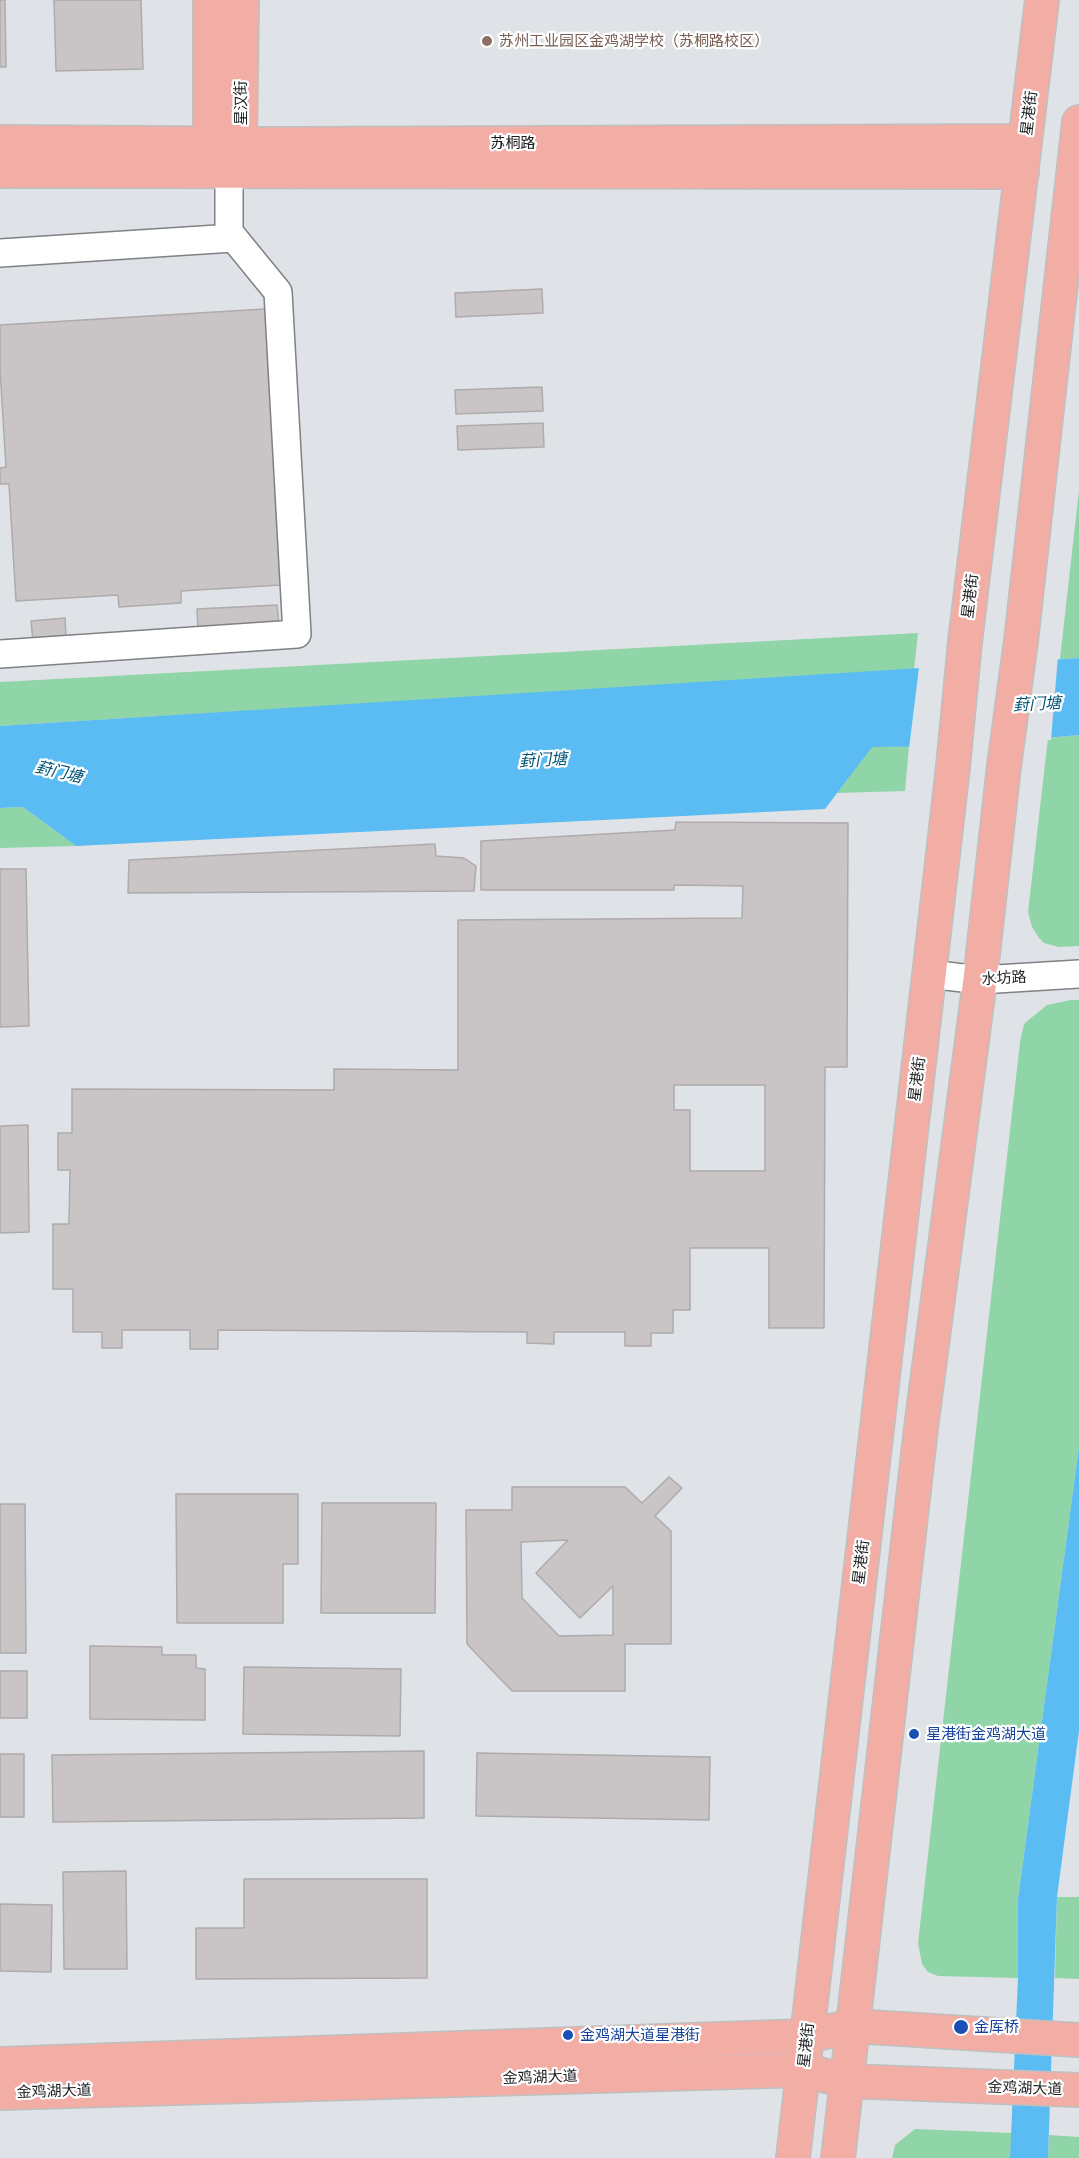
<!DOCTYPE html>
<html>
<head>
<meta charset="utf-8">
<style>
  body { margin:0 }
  canvas { display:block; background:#dfe2e6 }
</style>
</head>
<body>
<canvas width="1079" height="2158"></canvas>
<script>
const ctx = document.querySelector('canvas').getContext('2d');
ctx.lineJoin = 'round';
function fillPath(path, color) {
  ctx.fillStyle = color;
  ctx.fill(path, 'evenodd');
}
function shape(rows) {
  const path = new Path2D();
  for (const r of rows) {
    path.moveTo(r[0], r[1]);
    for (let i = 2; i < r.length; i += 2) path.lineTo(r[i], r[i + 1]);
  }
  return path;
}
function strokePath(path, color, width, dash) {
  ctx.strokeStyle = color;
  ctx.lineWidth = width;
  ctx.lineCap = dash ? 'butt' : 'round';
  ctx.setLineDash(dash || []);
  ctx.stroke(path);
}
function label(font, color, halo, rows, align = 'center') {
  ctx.font = font + ' Ubuntu,"Noto Sans SC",sans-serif';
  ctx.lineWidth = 4.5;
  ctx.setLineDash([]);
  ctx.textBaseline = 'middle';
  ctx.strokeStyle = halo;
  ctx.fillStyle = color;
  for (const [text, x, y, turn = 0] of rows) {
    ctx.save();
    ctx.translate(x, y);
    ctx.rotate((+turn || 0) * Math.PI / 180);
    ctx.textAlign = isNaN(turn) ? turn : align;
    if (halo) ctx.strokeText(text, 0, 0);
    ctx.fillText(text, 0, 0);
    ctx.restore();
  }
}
fillPath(shape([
  [1079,490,1079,658,1060,659],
  [918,633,914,670,0,726,0,682],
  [1079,735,1079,946,1059,947,1044,943,1039,938,1032,927,1028,912,1048,738],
  [909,746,905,791,837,793,871,747],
  [23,807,76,846,0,848,0,808],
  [1071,1000,1079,1000,1079,1447,1018,1899,1018,1978,938,1976,928,1972,922,1964,918,1943,1020,1042,1024,1024,1031,1018,1047,1005],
  [1057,1897,1079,1897,1079,1979,1055,1978],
  [915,2129,1012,2133,1010,2158,892,2158,895,2145],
  [1049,2135,1079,2137,1079,2158,1048,2158]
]), '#90d5a8');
fillPath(shape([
  [1079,658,1079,735,959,746,872,747,825,809,76,846,23,807,0,808,0,726],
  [1079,1447,1079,1731,1057,1897,1048,2158,1010,2158,1018,1978,1018,1899]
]), '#5abcf3');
fillPath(shape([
  [1058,656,1051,740,959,749,909,749,919,667]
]), '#dfe2e6');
const building = shape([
  [0,0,5,0,6,67,0,67,0,0],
  [54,0,141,0,143,69,56,71,54,0],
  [542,289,543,313,456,317,455,293,542,289],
  [265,309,281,585,181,591,181,603,119,607,118,595,16,601,9,484,0,484,0,468,6,467,0,369,0,325,265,309],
  [542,387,543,411,456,414,455,390,542,387],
  [543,423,544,447,458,450,457,426,543,423],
  [277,605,279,625,198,630,197,609,277,605],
  [65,618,66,638,33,641,31,621,65,618],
  [676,822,848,823,847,1067,825,1067,824,1328,769,1328,769,1248,690,1248,690,1310,673,1310,673,1333,651,1333,651,1346,625,1346,625,1332,554,1332,554,1344,527,1343,527,1332,218,1330,218,1349,190,1349,190,1330,122,1330,122,1348,102,1348,102,1332,73,1332,73,1289,53,1289,53,1224,69,1224,70,1170,58,1170,58,1133,72,1133,72,1089,334,1090,334,1069,458,1070,458,920,742,918,743,886,674,885,674,890,481,890,481,841,675,830,676,822],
  [674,1085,765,1085,765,1171,690,1171,690,1110,674,1110,674,1085],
  [435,844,436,856,464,858,476,866,474,891,128,893,129,860,435,844],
  [0,869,26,869,29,1026,0,1027,0,869],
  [28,1125,29,1232,0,1233,0,1126,28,1125],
  [669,1477,682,1488,655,1516,671,1531,671,1644,625,1644,625,1691,512,1691,467,1644,466,1510,512,1510,512,1487,625,1487,642,1503,669,1477],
  [568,1540,536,1573,580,1618,613,1586,613,1635,559,1636,522,1598,521,1542,568,1540],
  [176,1494,298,1494,298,1564,283,1564,283,1623,177,1623,176,1494],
  [322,1503,436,1503,435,1613,321,1613,322,1503],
  [0,1504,25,1504,26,1653,0,1653,0,1504],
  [90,1646,162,1647,162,1655,196,1655,196,1668,205,1669,205,1720,90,1719,90,1646],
  [244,1667,401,1669,400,1736,243,1734,244,1667],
  [0,1671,27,1671,27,1718,0,1718,0,1671],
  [424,1751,424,1818,53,1822,52,1755,424,1751],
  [477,1753,710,1757,709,1820,476,1816,477,1753],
  [0,1754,24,1754,24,1817,0,1817,0,1754],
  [126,1871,127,1969,64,1969,63,1872,126,1871],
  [244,1879,427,1879,427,1978,196,1979,196,1928,244,1928,244,1879],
  [0,1904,52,1905,51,1972,0,1971,0,1904]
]);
fillPath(building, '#c9c4c6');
strokePath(building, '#afaaac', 1.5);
const minor = shape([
  [0,253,233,238],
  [0,654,297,634,278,292,229,232,229,187,225,171],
  [929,974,980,980,1079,974]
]);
const major = shape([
  [210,0,210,142,220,162],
  [0,142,289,144,1025,141],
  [230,162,240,143,242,0],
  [0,171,1022,172],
  [0,2064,807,2036,853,2026,1079,2040],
  [0,2093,803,2070,846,2081,1079,2090],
  [793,2158,953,767,965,642,1042,0],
  [838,2158,921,1428,980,980,1004,766,1021,641,1079,122]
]);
strokePath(minor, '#7f8185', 30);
strokePath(major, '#bfbfc0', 36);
strokePath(minor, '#fff', 27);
strokePath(major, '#f2ada5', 33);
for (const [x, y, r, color] of [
  [487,41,6,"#8d6e63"],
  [914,1734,6,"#1a4fb4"],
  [961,2027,8,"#1a4fb4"],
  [568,2035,6,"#1a4fb4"]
]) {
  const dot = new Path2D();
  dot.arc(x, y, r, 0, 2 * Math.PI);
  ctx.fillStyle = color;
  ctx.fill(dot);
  strokePath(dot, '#fff', 2);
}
label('15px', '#785e54', '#fff', [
  ["苏州工业园区金鸡湖学校（苏桐路校区）",499,41]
], 'left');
label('15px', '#1b1c1e', '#fff', [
  ["星汉街",241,103,-90],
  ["星港街",1029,113,-83],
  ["苏桐路",513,143],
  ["星港街",970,596,-83],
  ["水坊路",1004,978,-3],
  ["星港街",917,1079,-83],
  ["星港街",861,1562,-83],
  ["星港街",806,2045,-84],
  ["金鸡湖大道",540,2077,-2],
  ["金鸡湖大道",1025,2088,2],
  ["金鸡湖大道",54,2091,-2]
]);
label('15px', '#164399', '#fff', [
  ["星港街金鸡湖大道",926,1734],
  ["金厍桥",974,2027],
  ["金鸡湖大道星港街",580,2035]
], 'left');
label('italic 16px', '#005477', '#fff', [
  ["葑门塘",1037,704,-3],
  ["葑门塘",543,760,-3],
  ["葑门塘",59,772,13]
]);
</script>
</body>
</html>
